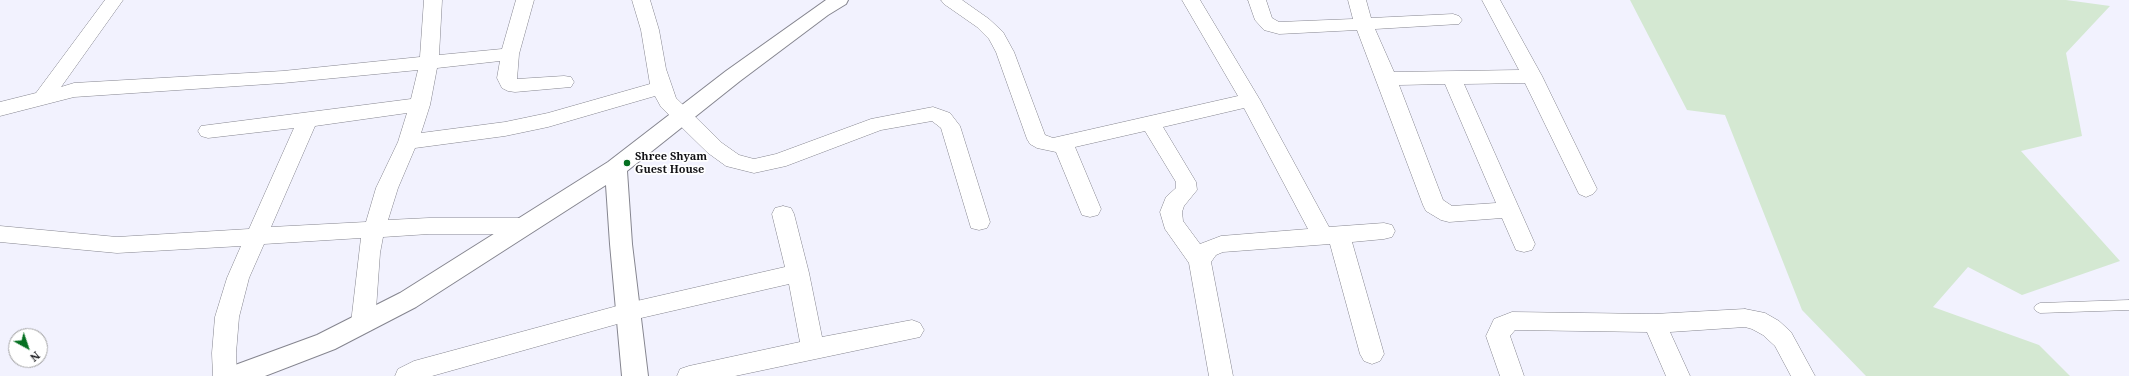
<!DOCTYPE html>
<html>
<head>
<meta charset="utf-8">
<style>
  body { margin:0 }
  #map { position:relative; width:2129px; height:376px; overflow:hidden; background:#f2f2fe; font-family:"Noto Serif",serif }
  canvas { display:block }
  .north { position:absolute; left:8px; top:328px; width:40px; height:40px; box-sizing:border-box; background:#fff; border:1px solid #a1a1a2; border-radius:50%; rotate:140deg; font-size:11px; font-weight:700; line-height:16px; text-align:center; color:#131317 }
  .north::after { content:''; display:block; margin:auto; width:14px; height:18px; background:#057021; clip-path:polygon(50% 0,100% 100%,50% 72%,0 100%) }
</style>
</head>
<body>
<div id="map">
<canvas width="2129" height="376"></canvas>
<div class="north">N</div>
</div>
<script>
const ctx = document.querySelector('canvas').getContext('2d');
ctx.lineJoin = 'round';
function fillPath(path, color) {
  ctx.fillStyle = color;
  ctx.fill(path, 'evenodd');
}
function shape(rows) {
  const path = new Path2D();
  for (const r of rows) {
    path.moveTo(r[0], r[1]);
    for (let i = 2; i < r.length; i += 2) path.lineTo(r[i], r[i + 1]);
  }
  return path;
}
function strokePath(path, color, width, dash) {
  ctx.strokeStyle = color;
  ctx.lineWidth = width;
  ctx.lineCap = dash ? 'butt' : 'round';
  ctx.setLineDash(dash || []);
  ctx.stroke(path);
}
function label(font, color, halo, rows, align = 'center') {
  ctx.font = font + ' "Noto Serif",serif';
  ctx.lineWidth = 3.5;
  ctx.setLineDash([]);
  ctx.textBaseline = 'middle';
  ctx.strokeStyle = halo;
  ctx.fillStyle = color;
  for (const [text, x, y, turn = 0] of rows) {
    ctx.save();
    ctx.translate(x, y);
    ctx.rotate((+turn || 0) * Math.PI / 180);
    ctx.textAlign = isNaN(turn) ? turn : align;
    if (halo) ctx.strokeText(text, 0, 0);
    ctx.fillText(text, 0, 0);
    ctx.restore();
  }
}
fillPath(shape([
  [1630,0,2066,0,2110,6,2066,53,2082,136,2021,151,2120,261,2022,295,1968,267,1933,307,2039,345,2070,376,1866,376,1802,310,1725,115,1687,110]
]), '#d4e8d2');
const service = shape([
  [2129,300,2129,310,2040,313,2036,311,2034,308,2036,305,2040,303,2129,300]
]);
const minor = shape([
  [105,0,123,0,61,87,74,83,283,71,420,57,424,0,442,0,439,55,502,49,516,0,534,0,519,54,517,79,564,76,571,77,574,82,571,87,515,92,508,91,502,88,497,78,500,61,437,68,430,105,421,133,505,122,548,113,650,84,641,30,632,0,650,0,659,30,666,69,676,98,722,143,739,155,754,159,776,154,871,119,933,107,950,113,960,126,990,222,987,228,979,230,971,228,941,128,932,121,881,130,786,166,754,173,726,166,708,153,661,107,655,96,548,127,505,136,415,148,398,188,388,220,429,218,524,218,532,220,535,226,532,232,524,234,429,234,383,237,380,253,375,323,371,330,363,332,355,330,351,323,361,238,264,244,249,278,239,317,236,353,237,376,213,376,212,353,215,317,227,278,241,246,117,253,0,242,0,226,117,237,249,229,294,128,208,138,201,136,198,131,201,126,411,99,418,70,283,83,74,97,0,116,0,102,36,93,105,0],
  [407,113,398,142,376,188,366,222,271,227,315,126,407,113],
  [941,0,962,0,989,19,1003,32,1014,52,1045,135,1053,138,1238,96,1182,0,1200,0,1260,100,1329,227,1384,223,1392,225,1395,231,1392,237,1384,239,1352,242,1384,354,1380,361,1372,364,1364,361,1360,354,1330,244,1223,252,1216,255,1211,262,1233,376,1209,376,1189,263,1165,229,1160,212,1166,197,1176,188,1176,182,1145,131,1075,147,1101,209,1098,215,1090,217,1082,215,1056,152,1037,148,1030,144,1027,139,996,52,989,39,977,27,944,4,941,0],
  [1244,108,1308,229,1221,236,1200,244,1183,221,1182,212,1184,206,1197,190,1196,182,1163,127,1244,108],
  [1248,0,1266,0,1272,18,1279,22,1353,19,1348,0,1366,0,1371,18,1453,14,1459,16,1462,20,1459,24,1375,29,1394,72,1519,70,1482,0,1500,0,1542,76,1597,189,1593,194,1586,197,1579,194,1525,83,1464,84,1535,244,1532,250,1524,252,1516,250,1502,218,1449,222,1441,220,1426,211,1423,205,1357,30,1279,34,1264,30,1255,20,1248,0],
  [1445,84,1496,203,1452,206,1443,200,1399,85,1445,84],
  [783,206,791,208,794,214,809,273,822,337,912,320,920,323,924,330,920,337,735,376,677,376,680,369,689,366,800,342,789,284,628,321,432,376,395,376,398,369,414,361,628,303,785,267,772,214,775,208,783,206],
  [1745,309,1765,313,1779,321,1791,332,1815,376,1791,376,1775,346,1763,335,1752,329,1745,327,1670,332,1690,376,1666,376,1647,332,1515,330,1510,336,1524,376,1500,376,1486,336,1494,319,1512,312,1654,314,1745,309]
]);
const tertiary = shape([
  [826,0,848,0,846,4,828,15,740,81,627,171,632,244,648,376,622,376,610,244,606,185,416,307,335,349,265,376,223,376,227,368,317,335,400,293,608,162,726,71,826,0]
]);
strokePath(service, '#85858f', 1);
strokePath(minor, '#85858f', 1);
strokePath(tertiary, '#85858f', 2);
fillPath(service, '#fff');
fillPath(minor, '#fff');
fillPath(tertiary, '#fff');
for (const [x, y, r, color] of [
  [627,163,4,"#057021"]
]) {
  const dot = new Path2D();
  dot.arc(x, y, r, 0, 2 * Math.PI);
  ctx.fillStyle = color;
  ctx.fill(dot);
  strokePath(dot, '#fff', 1.5);
}
label('bold 11px', '#131317', '#fff', [
  ["Shree Shyam",635,157],
  ["Guest House",635,170]
], 'left');
</script>
</body>
</html>
